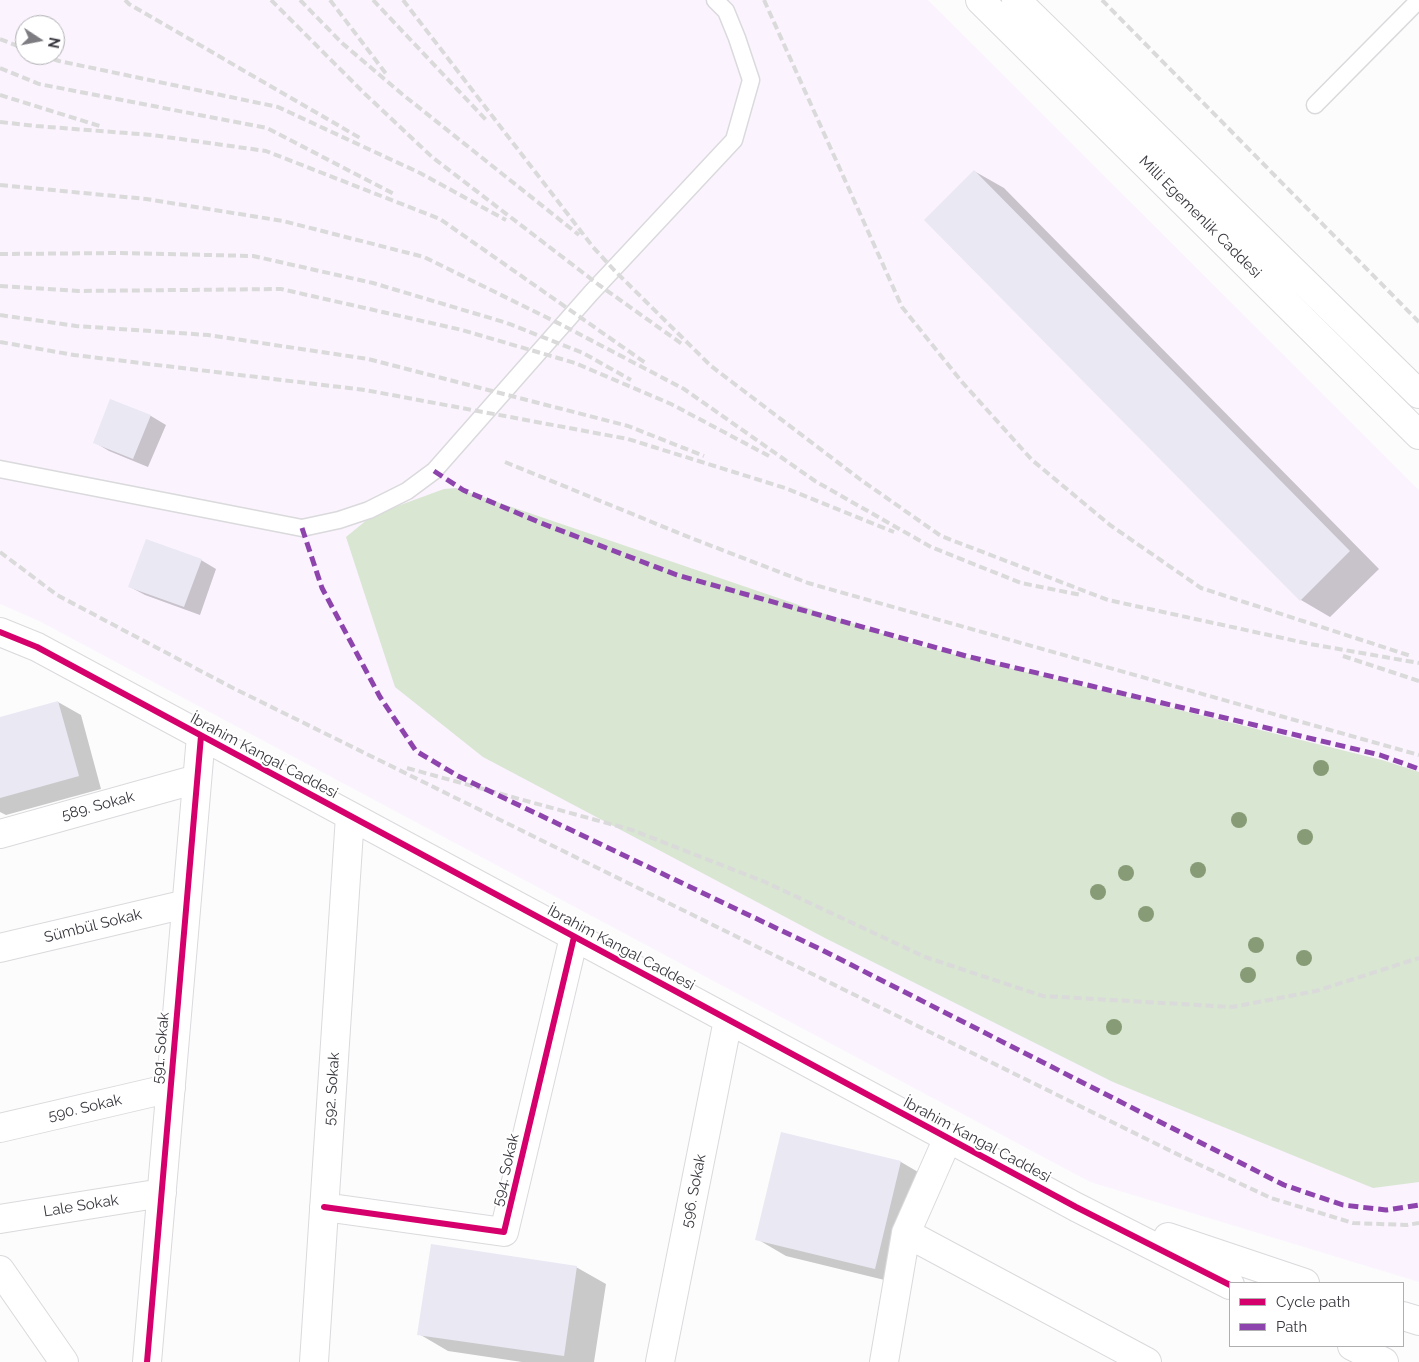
<!DOCTYPE html>
<html>
<head>
<meta charset="utf-8">
<style>
  body { margin:0 }
  #map { position:relative; width:1419px; height:1362px; overflow:hidden; background:#fcfcfd; font-family:Raleway,sans-serif }
  canvas { display:block }
  .legend { position:absolute; left:1229px; top:1282px; width:175px; height:65px; box-sizing:border-box; background:#fff; border:1px solid #afafb2; margin:0; padding:6px 9px; list-style:none; font-size:15px; color:#38373e }
  .legend li { display:flex; align-items:center; gap:10px; height:25px }
  .legend b { width:25px; border:1px solid #afafb2 }
  .north { position:absolute; left:15px; top:15px; width:50px; height:50px; box-sizing:border-box; background:#fff; border:1px solid #afafb2; border-radius:50%; rotate:101deg; font-size:14px; font-weight:700; line-height:20px; text-align:center; color:#38373e }
  .north::after { content:''; display:block; margin:auto; width:18px; height:22px; background:#7d7c81; clip-path:polygon(50% 0,100% 100%,50% 72%,0 100%) }
</style>
</head>
<body>
<div id="map">
<canvas width="1419" height="1362"></canvas>
<ul class="legend">
<li><b style="height:6px;background:#d6006c"></b>Cycle path</li>
<li><b style="height:6px;background:#8e44ad"></b>Path</li>
</ul>
<div class="north">N</div>
</div>
<script>
const ctx = document.querySelector('canvas').getContext('2d');
ctx.lineJoin = 'round';
function fillPath(path, color) {
  ctx.fillStyle = color;
  ctx.fill(path, 'evenodd');
}
function shape(rows) {
  const path = new Path2D();
  for (const r of rows) {
    path.moveTo(r[0], r[1]);
    for (let i = 2; i < r.length; i += 2) path.lineTo(r[i], r[i + 1]);
  }
  return path;
}
function strokePath(path, color, width, dash) {
  ctx.strokeStyle = color;
  ctx.lineWidth = width;
  ctx.lineCap = dash ? 'butt' : 'round';
  ctx.setLineDash(dash || []);
  ctx.stroke(path);
}
function label(font, color, halo, rows, align = 'center') {
  ctx.font = font + ' Raleway,sans-serif';
  ctx.lineWidth = 4;
  ctx.setLineDash([]);
  ctx.textBaseline = 'middle';
  ctx.strokeStyle = halo;
  ctx.fillStyle = color;
  for (const [text, x, y, turn = 0] of rows) {
    ctx.save();
    ctx.translate(x, y);
    ctx.rotate((+turn || 0) * Math.PI / 180);
    ctx.textAlign = isNaN(turn) ? turn : align;
    if (halo) ctx.strokeText(text, 0, 0);
    ctx.fillText(text, 0, 0);
    ctx.restore();
  }
}
fillPath(shape([
  [0,0,928,0,1419,490,1419,1282,1090,1182,39,621,0,604],
  [25,25,55,25,55,55,25,55]
]), '#fbf3fe');
fillPath(shape([
  [456,488,916,645,1382,760,1419,772,1419,1182,1373,1188,1113,1082,825,938,483,757,395,687,346,537,373,515,444,489]
]), '#d8e6d2');
fillPath(shape([
  [974,171,1004,188,1379,569,1330,617,1301,600],
  [111,400,151,416,166,425,148,467,109,451,94,442],
  [201,560,216,569,200,615,145,595,130,587],
  [58,702,81,715,101,789,6,815,0,812,0,718],
  [782,1133,901,1162,930,1179,905,1285,786,1256,757,1239],
  [576,1267,606,1284,594,1362,522,1362,448,1351,419,1334]
]), '#0003');
fillPath(shape([
  [974,170,1350,551,1300,601,924,220],
  [110,399,151,415,133,459,93,443],
  [146,539,202,559,184,607,128,587],
  [58,701,79,776,0,798,0,717],
  [781,1132,901,1161,875,1269,755,1240],
  [431,1244,577,1266,564,1356,417,1335]
]), '#eae8f3');
const service = shape([
  [1315,105,1419,0],
  [0,469,302,528,339,520,369,510,407,491,434,471,591,293,734,140,751,80,737,38,726,11,715,0]
]);
const minor = shape([
  [0,632,37,647,1076,1207,1230,1285],
  [0,834,197,779],
  [0,948,186,904],
  [0,1128,171,1088],
  [324,1207,504,1232,574,937],
  [0,1219,162,1193],
  [906,1233,1147,1362],
  [1168,1237,1305,1283],
  [0,1270,64,1362],
  [1403,1316,1419,1321],
  [1352,1346,1384,1362],
  [147,1362,201,736],
  [314,1362,350,816],
  [660,1362,728,1020],
  [884,1362,906,1233,948,1138]
]);
const secondary = shape([
  [980,0,1419,435],
  [1016,0,1419,394]
]);
strokePath(service, '#dad9dc', 19);
strokePath(minor, '#dad9dc', 30);
strokePath(secondary, '#dad9dc', 30);
strokePath(service, '#fff', 16);
strokePath(minor, '#fff', 28);
strokePath(secondary, '#fff', 28);
strokePath(shape([
  [125,0,129,4,360,138],
  [271,0,365,94,432,157,599,285,682,344],
  [300,0,342,43,402,94,579,235],
  [330,0,387,75],
  [373,0,488,122],
  [403,0,593,247,614,270,711,366,861,480,941,536,1108,600,1310,644,1419,663],
  [764,0,902,307,962,382,1032,460,1110,525,1201,588,1411,656],
  [1102,0,1419,322],
  [0,39,25,49],
  [42,55,59,61,278,107,420,173,506,220],
  [0,68,39,84,267,128,394,194],
  [0,95,103,127],
  [0,122,36,126,152,135,266,151,440,219,647,364],
  [0,185,146,199,283,221,424,257,562,325,684,389,815,481,931,547,1021,583,1081,595],
  [0,254,120,253,253,256,373,283,507,323,583,353,631,380],
  [0,286,78,291,281,289,462,330,575,363,671,404,769,456],
  [0,315,76,326,208,335,368,359,628,426,704,456],
  [0,342,74,355,365,390,628,439,785,488,894,532],
  [505,462,691,538,808,583,1419,755],
  [0,552,57,595,233,688,1183,1157,1271,1198,1353,1223,1407,1225,1419,1223],
  [1343,656,1419,681],
  [407,768,632,830,765,882,925,957,1043,996,1232,1007,1316,991,1419,958]
]), '#dadada', 4, [8, 4]);
strokePath(shape([
  [434,471,463,490,541,523,677,575,966,656,1380,755,1419,769],
  [302,528,322,588,380,697,416,751,458,776,822,950,1284,1185,1343,1205,1386,1210,1419,1205]
]), '#8e44ad', 5, [10, 5]);
strokePath(shape([
  [0,632,37,647,1076,1207,1230,1285],
  [324,1207,504,1232,574,937],
  [147,1362,201,736]
]), '#d6006c', 6);
ctx.fillStyle = '#879c76';
for (const [x, y] of [
  [1321,768],
  [1239,820],
  [1305,837],
  [1198,870],
  [1126,873],
  [1098,892],
  [1146,914],
  [1256,945],
  [1304,958],
  [1248,975],
  [1114,1027]
]) {
  ctx.beginPath();
  ctx.arc(x, y, 8, 0, 2 * Math.PI);
  ctx.fill();
}
label('15px', '#38373e', '#fff', [
  ["Milli Egemenlik Caddesi",1200,217,45],
  ["İbrahim Kangal Caddesi",264,756,28],
  ["589. Sokak",98,806,-15],
  ["Sümbül Sokak",93,926,-14],
  ["İbrahim Kangal Caddesi",621,948,28],
  ["591. Sokak",161,1048,-85],
  ["592. Sokak",332,1089,-86],
  ["590. Sokak",85,1108,-13],
  ["İbrahim Kangal Caddesi",977,1140,28],
  ["594. Sokak",506,1170,-77],
  ["596. Sokak",694,1191,-79],
  ["Lale Sokak",81,1206,-9]
]);
</script>
</body>
</html>
